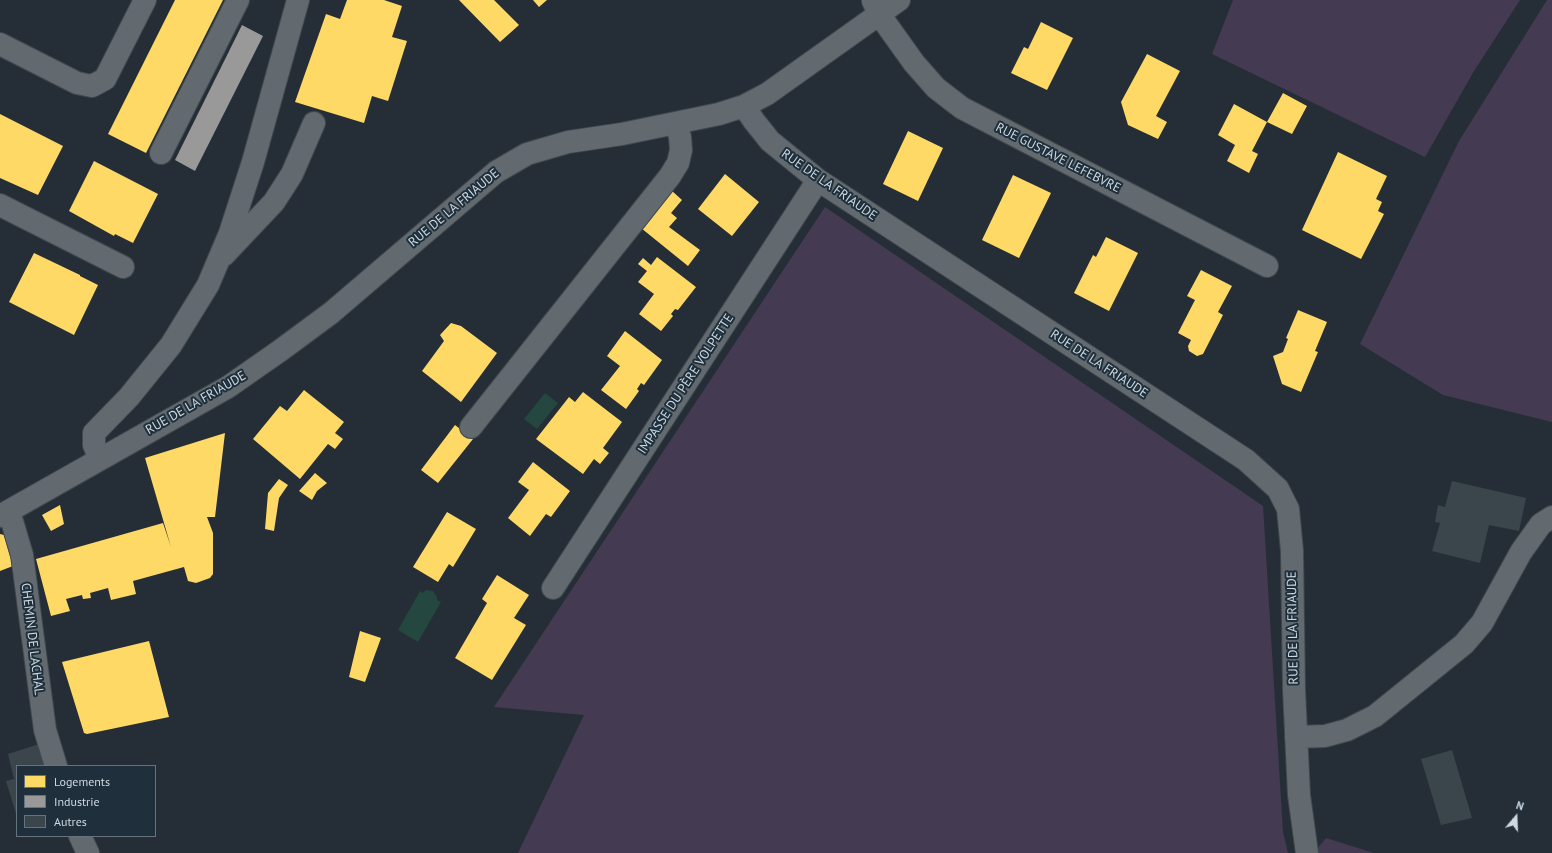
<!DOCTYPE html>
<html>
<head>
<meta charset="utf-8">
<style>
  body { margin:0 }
  #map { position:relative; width:1552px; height:853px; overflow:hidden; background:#252e36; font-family:"PT Sans",sans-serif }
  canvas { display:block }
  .legend { position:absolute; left:16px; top:765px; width:140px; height:72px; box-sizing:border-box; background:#1f2f3c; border:1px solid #65737e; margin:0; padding:5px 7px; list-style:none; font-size:12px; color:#ced9e1 }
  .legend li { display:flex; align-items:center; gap:8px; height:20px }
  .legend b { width:20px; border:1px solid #65737e }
  .north { position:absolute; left:1496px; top:797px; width:40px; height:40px; -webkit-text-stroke:3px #1f2f3c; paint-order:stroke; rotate:19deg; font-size:11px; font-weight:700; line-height:16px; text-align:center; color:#ced9e1 }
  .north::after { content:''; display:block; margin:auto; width:14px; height:18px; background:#ced9e1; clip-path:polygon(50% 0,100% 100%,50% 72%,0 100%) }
</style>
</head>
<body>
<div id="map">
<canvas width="1552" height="853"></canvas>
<ul class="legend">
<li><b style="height:11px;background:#ffd966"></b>Logements</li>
<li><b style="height:11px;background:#999"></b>Industrie</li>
<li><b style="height:11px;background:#3a464b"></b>Autres</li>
</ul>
<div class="north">N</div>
</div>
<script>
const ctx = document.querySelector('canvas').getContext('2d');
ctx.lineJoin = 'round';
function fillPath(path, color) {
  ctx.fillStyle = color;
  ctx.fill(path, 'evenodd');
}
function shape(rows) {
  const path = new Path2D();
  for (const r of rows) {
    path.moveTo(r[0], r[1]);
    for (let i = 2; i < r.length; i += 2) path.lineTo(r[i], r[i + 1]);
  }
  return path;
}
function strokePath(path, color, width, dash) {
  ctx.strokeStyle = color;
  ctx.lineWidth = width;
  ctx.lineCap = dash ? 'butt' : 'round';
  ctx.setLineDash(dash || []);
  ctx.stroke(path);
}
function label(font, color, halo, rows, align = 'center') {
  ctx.font = font + ' "PT Sans",sans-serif';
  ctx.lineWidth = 4;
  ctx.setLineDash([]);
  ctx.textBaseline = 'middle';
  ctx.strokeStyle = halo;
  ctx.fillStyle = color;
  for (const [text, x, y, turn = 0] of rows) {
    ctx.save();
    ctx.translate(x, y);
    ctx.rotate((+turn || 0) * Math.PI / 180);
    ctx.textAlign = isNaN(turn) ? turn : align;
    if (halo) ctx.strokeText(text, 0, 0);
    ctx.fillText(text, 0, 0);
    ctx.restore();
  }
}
fillPath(shape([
  [1233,0,1520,0,1474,71,1425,157,1212,54],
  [1547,0,1552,0,1552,422,1443,395,1360,344,1459,141],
  [825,207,1263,506,1283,832,1288,853,518,853,584,715,494,707],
  [1326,838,1374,853,1318,853,1317,849]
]), '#443b52');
fillPath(shape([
  [545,393,558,403,537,429,524,419],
  [426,590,433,591,437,597,437,600,441,602,418,642,398,630,420,591,423,593]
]), '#244740');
fillPath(shape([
  [175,0,223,0,146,153,108,134],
  [347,0,384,0,402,6,392,37,407,41,388,101,372,96,364,123,295,102,326,14,340,19],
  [459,0,494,0,519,25,500,42],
  [533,0,547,0,539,7],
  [1041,22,1073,38,1047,90,1011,73,1024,47,1028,49],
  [1147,54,1180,71,1156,116,1167,122,1158,139,1128,125,1121,102],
  [1283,93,1307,106,1292,134,1267,122],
  [1234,104,1267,122,1252,151,1258,154,1249,173,1227,161,1235,145,1218,135],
  [0,114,63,146,38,195,0,178],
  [908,131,943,148,918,201,883,184],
  [1338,152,1387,176,1376,199,1382,202,1378,211,1384,214,1361,259,1302,230],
  [94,161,158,194,133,243,115,234,114,236,69,211],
  [725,174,759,202,732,236,698,209],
  [1013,175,1051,193,1019,258,982,240],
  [671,190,682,200,671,213,677,218,669,227,700,250,688,266,641,228],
  [1106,237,1138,253,1109,311,1074,293,1093,255,1096,257],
  [34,253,80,275,80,276,98,285,74,335,9,302],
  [657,257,696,287,678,310,675,309,671,314,673,316,661,331,639,314,654,294,638,282,647,271,638,264,643,258,651,265],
  [1201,270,1232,286,1218,312,1223,315,1203,354,1197,356,1189,351,1188,346,1191,340,1178,333,1195,300,1187,296],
  [1298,310,1327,322,1315,351,1318,352,1301,392,1282,384,1273,356,1283,352,1288,339,1286,338],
  [451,323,461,326,497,353,461,402,422,371,444,341,440,335],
  [625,331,662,360,644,385,641,383,637,389,639,391,626,409,601,390,620,366,607,356],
  [304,390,344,422,335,433,343,439,335,449,328,444,300,479,253,439,280,406,287,411],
  [583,392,622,422,603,448,609,453,600,464,594,459,583,474,536,439,569,397,575,402],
  [455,425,473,439,438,483,421,470],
  [225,433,215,517,207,517,213,533,213,574,210,578,196,583,188,581,184,567,133,581,136,594,111,600,108,588,90,593,91,598,83,599,82,595,66,599,70,611,51,616,36,559,163,523,171,547,145,458],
  [533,462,570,491,551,517,546,514,530,536,508,518,529,490,518,482],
  [315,473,327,483,317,491,312,500,299,491],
  [279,479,288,485,279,498,274,531,265,529,268,493],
  [60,505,64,524,51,531,42,515],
  [447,512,476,529,453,567,449,564,438,582,413,567],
  [0,534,4,535,13,566,0,571],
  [497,575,529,595,514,618,526,625,492,680,455,658,487,603,482,599],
  [360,631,381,638,365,682,349,677],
  [149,641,169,717,87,734,84,733,62,662]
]), '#ffd966');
fillPath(shape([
  [242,25,263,36,195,171,175,160]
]), '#999');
fillPath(shape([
  [1452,481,1526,498,1519,531,1489,525,1480,563,1432,551,1440,523,1435,522,1438,505,1445,507],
  [42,743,48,766,17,766,17,817,6,781,14,779,8,754],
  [1452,750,1472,818,1441,825,1421,759]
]), '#3a464b');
const minor = shape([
  [873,1,879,14,914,63,936,88,962,108,1267,266],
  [0,44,77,83,92,86,105,79,145,0],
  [744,106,754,121,770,141,818,180,1246,460,1278,489,1288,509,1292,551,1294,690,1299,795,1307,853],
  [161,153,238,0],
  [0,205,123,267],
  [224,255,274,202,292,174,314,123],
  [471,427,670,176,678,163,681,150,680,137,676,123],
  [100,459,94,445,94,433,129,397,171,345,208,285,230,233,253,162,298,0],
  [9,511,22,555,45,730,56,766],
  [0,516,228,387,281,350,331,313,496,172,527,154,568,142,622,134,719,114,744,106,767,94,899,0],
  [553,588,818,180],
  [1296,737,1325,736,1347,730,1375,716,1464,644,1482,623,1521,552,1541,524,1552,517],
  [80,836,88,853]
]);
strokePath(minor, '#41494f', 24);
strokePath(minor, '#626a6f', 22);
label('13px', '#ced9e1', '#1f2f3c', [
  ["RUE GUSTAVE LEFEBVRE",1058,158,27],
  ["RUE DE LA FRIAUDE",829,185,35],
  ["RUE DE LA FRIAUDE",454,208,-40],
  ["RUE DE LA FRIAUDE",1099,364,33],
  ["IMPASSE DU PÈRE VOLPETTE",686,384,-57],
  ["RUE DE LA FRIAUDE",196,403,-30],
  ["RUE DE LA FRIAUDE",1293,628,-91],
  ["CHEMIN DE LACHAL",32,639,83]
]);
</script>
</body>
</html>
